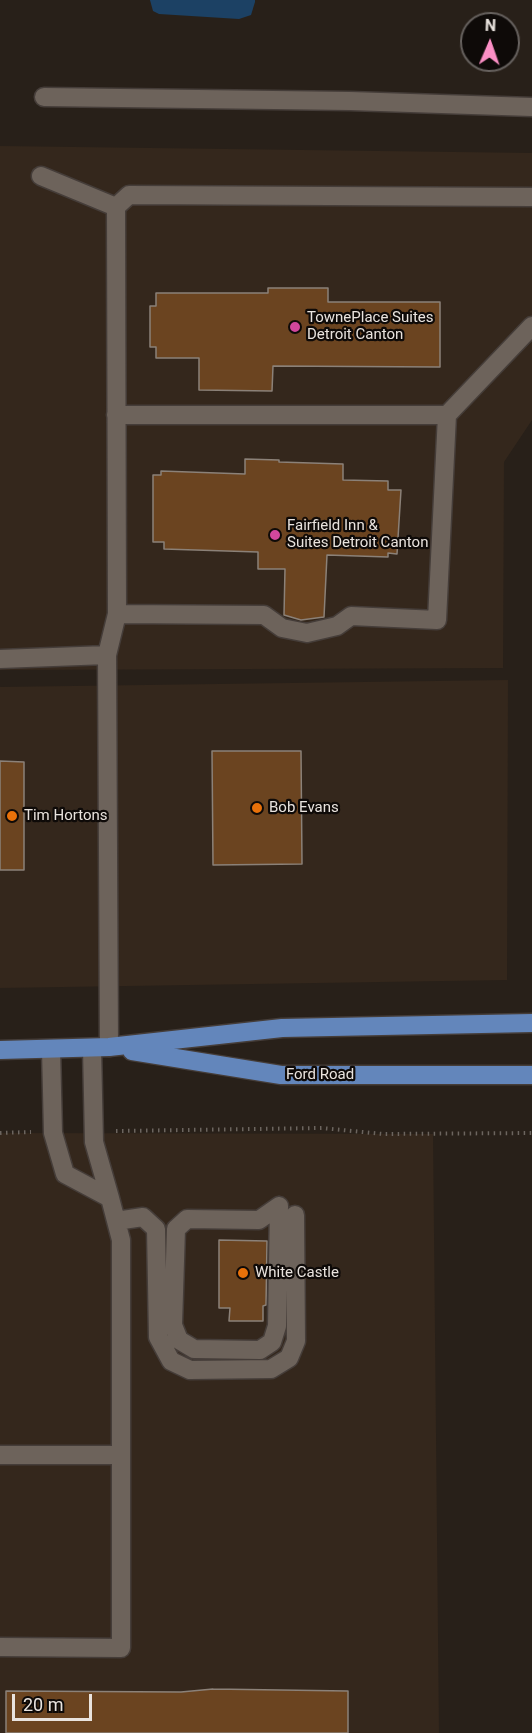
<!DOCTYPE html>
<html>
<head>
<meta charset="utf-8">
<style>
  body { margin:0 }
  #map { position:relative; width:532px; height:1733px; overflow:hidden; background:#282019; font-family:Roboto,sans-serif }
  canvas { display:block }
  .north { position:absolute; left:460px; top:12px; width:60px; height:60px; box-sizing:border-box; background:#0e0a08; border:2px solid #66615e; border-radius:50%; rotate:2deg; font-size:16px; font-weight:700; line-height:24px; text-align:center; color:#e9e3de }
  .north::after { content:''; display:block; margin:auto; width:21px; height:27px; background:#fb8fc5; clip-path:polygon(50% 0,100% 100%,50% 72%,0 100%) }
  .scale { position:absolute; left:12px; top:1694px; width:80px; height:27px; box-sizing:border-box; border:3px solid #e9e3de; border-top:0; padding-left:8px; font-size:18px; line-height:21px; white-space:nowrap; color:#e9e3de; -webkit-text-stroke:4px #0e0a08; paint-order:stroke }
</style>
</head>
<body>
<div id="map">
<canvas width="532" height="1733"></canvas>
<div class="north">N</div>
<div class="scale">20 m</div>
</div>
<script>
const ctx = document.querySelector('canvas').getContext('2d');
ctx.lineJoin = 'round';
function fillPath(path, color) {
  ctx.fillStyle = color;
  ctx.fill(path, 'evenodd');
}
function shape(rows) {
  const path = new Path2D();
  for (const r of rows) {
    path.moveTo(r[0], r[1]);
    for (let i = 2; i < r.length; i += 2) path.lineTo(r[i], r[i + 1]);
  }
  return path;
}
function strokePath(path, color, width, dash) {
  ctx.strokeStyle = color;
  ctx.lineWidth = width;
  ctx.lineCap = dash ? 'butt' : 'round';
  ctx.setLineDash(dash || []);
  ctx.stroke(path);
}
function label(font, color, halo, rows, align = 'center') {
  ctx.font = font + ' Roboto,sans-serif';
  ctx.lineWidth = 4.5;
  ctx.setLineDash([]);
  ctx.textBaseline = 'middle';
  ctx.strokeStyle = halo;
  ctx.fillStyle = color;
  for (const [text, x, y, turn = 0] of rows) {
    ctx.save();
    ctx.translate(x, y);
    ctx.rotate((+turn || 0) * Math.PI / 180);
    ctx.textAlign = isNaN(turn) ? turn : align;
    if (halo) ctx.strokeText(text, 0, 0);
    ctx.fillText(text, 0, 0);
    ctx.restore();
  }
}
fillPath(shape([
  [0,146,532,153,532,420,504,462,503,668,0,670],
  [508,680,507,980,0,988,0,687],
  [0,1133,433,1134,439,1733,0,1733]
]), '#34271c');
fillPath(shape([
  [150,0,255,0,255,2,251,15,239,19,159,14,153,11]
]), '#1c4164');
const building = shape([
  [268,288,328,288,328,302,440,302,440,367,273,366,272,391,199,390,199,358,156,358,156,347,150,347,150,306,156,306,156,293,268,293,268,288],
  [245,459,279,460,279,462,343,464,343,480,388,481,388,490,401,490,397,554,388,553,388,557,327,555,324,617,301,620,284,615,285,569,258,569,258,552,164,549,164,542,153,542,153,475,161,475,161,471,245,474,245,459],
  [212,751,301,751,302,864,213,865,212,751],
  [0,761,24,762,24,870,0,870,0,761],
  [219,1240,267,1241,266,1305,263,1306,263,1321,229,1321,230,1308,219,1308,219,1240],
  [213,1689,348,1691,348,1733,6,1733,6,1691,181,1692,213,1689]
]);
fillPath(building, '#6b4420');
strokePath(building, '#8b8178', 1.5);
const minor = shape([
  [44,97,350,101,532,107],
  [41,176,116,207],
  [116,415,447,415],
  [117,614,264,615,282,628,307,633,337,626,351,616,437,620,447,415,532,326],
  [107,655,117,614,116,207,129,195,532,197],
  [0,659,107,655,109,1047],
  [51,1049,53,1133,65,1174,110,1198,94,1142,92,1048],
  [279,1206,277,1326,272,1342,260,1350,194,1349,179,1340,173,1325,176,1229,187,1219,259,1220,279,1206],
  [116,1221,143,1217,156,1229,158,1337,171,1361,190,1370,271,1369,289,1358,296,1341,295,1215],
  [0,1455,121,1455],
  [0,1647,121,1648,121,1240,110,1198]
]);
const major = shape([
  [0,1050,109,1047,282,1028,532,1023],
  [132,1051,281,1075,532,1075]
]);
strokePath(minor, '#453d39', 21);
strokePath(major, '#453d39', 21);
strokePath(shape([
  [116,1131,322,1128,383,1134,532,1133],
  [0,1133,31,1132]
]), '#6c655f', 4, [1.5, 4.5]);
strokePath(minor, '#6d635b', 18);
strokePath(major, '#6386bb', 18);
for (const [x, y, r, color] of [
  [295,327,6,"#d1479c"],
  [275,535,6,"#d1479c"],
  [257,808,6,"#e8710a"],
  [12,816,6,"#e8710a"],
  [243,1273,6,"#e8710a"]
]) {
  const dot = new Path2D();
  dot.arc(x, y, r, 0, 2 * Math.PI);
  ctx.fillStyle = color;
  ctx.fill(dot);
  strokePath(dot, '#0e0a08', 2);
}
label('15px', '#e9e3de', '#0e0a08', [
  ["TownePlace Suites",307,318],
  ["Detroit Canton",307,335],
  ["Fairfield Inn &",287,526],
  ["Suites Detroit Canton",287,543],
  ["Bob Evans",269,808],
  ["Tim Hortons",24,816],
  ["White Castle",255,1273]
], 'left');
label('15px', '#e9e3de', '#0e0a08', [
  ["Ford Road",320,1075]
]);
</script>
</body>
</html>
